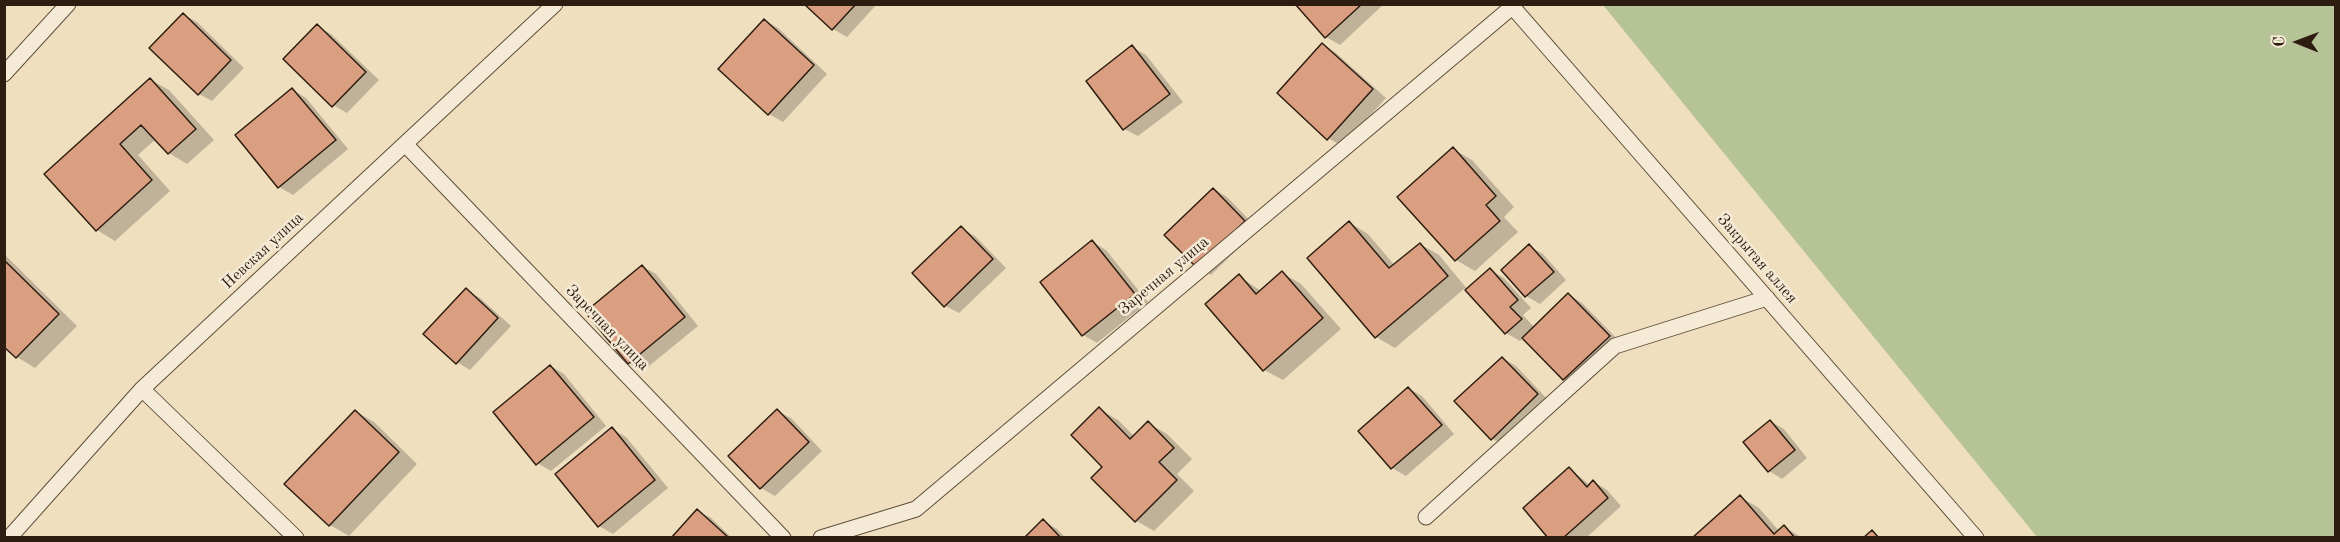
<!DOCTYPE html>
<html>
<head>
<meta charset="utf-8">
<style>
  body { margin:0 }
  #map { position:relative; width:2340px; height:542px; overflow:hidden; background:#f0dfbf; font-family:"Old Standard TT",serif }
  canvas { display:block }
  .frame { position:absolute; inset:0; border:6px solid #2d1d11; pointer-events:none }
  .north { position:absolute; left:2268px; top:12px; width:60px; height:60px; -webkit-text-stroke:4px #f5ead5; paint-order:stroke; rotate:271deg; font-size:16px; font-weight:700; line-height:24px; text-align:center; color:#2d1d11 }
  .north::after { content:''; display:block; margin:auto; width:21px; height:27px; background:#2d1d11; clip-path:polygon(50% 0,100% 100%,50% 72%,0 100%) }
</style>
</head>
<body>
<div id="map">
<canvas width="2340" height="542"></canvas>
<div class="frame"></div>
<div class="north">С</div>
</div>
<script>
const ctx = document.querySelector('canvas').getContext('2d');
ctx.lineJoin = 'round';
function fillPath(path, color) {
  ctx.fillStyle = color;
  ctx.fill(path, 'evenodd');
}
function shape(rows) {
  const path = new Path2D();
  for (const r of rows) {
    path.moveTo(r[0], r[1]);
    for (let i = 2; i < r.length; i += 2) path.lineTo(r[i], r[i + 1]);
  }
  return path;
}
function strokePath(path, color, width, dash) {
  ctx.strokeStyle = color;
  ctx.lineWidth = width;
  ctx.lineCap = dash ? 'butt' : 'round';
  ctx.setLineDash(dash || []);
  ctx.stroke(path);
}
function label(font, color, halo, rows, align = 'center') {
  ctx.font = font + ' "Old Standard TT",serif';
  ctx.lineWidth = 5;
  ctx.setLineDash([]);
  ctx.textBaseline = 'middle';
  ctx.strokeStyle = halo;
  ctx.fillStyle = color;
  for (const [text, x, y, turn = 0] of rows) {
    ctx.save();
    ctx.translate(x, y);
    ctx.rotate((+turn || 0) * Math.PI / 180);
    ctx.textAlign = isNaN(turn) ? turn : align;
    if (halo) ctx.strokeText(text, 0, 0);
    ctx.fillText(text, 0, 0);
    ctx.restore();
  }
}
fillPath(shape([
  [1603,5,2335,5,2335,537,2037,537]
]), '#b5c396');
fillPath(shape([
  [806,4,877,4,847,37,833,29],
  [1297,4,1384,4,1340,45,1326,37],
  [183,14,197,22,244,68,212,101,199,94],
  [764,20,778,28,827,74,783,122,769,114,720,69],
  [317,26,331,34,379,80,347,113,333,105],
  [1323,45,1336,53,1386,98,1342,146,1328,138],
  [1132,47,1146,55,1183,102,1138,136,1124,129],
  [151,80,169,90,214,140,187,164,169,153,156,139,138,155,170,191,115,241,97,230,46,174],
  [293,90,306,98,348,149,293,195,279,187],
  [1453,149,1472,160,1514,207,1504,217,1518,232,1475,271,1456,260,1399,197],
  [1214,189,1227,197,1258,229,1211,275,1198,267],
  [1350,223,1368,234,1395,266,1420,244,1439,255,1468,290,1490,270,1504,278,1531,308,1523,315,1535,328,1569,295,1582,303,1622,344,1578,387,1564,379,1524,337,1520,341,1506,333,1465,288,1395,348,1376,337,1309,258],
  [961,228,975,236,1006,268,959,313,945,306],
  [1093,242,1106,250,1148,302,1097,343,1083,335],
  [1529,246,1543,254,1566,280,1540,304,1526,296,1503,270],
  [4,254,77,326,35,368,17,357,4,345],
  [642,266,656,274,698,326,643,371,629,363],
  [1282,273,1301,284,1341,329,1283,380,1264,370,1239,276,1261,291],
  [466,290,480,298,511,326,470,370,457,362],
  [1502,358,1516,366,1551,403,1505,446,1491,438],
  [551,366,564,374,606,426,551,471,537,463],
  [1408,388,1422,396,1454,434,1406,476,1392,468],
  [1099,409,1118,420,1135,437,1148,423,1167,434,1192,459,1177,474,1194,491,1154,531,1135,520,1104,467],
  [355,411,374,422,417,464,349,536,330,525,286,484],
  [777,411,791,418,822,451,775,496,761,488,730,456],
  [1770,421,1784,429,1807,458,1782,479,1769,471],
  [612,429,626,437,668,488,613,534,599,526],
  [1570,469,1590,485,1594,482,1607,490,1621,506,1586,538,1550,538],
  [1740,497,1759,508,1779,531,1784,527,1803,538,1694,538],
  [698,511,711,518,732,538,673,538],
  [1044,521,1057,529,1066,538,1026,538]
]), '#0003');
const building = shape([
  [804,4,856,4,832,30,804,4],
  [1295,4,1362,4,1325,38,1295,4],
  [183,13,231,60,198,95,149,48,183,13],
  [764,19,814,65,768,115,718,69,764,19],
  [317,24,366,72,332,107,283,59,317,24],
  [1322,43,1373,89,1327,140,1277,93,1322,43],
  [1132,45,1170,94,1123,130,1086,81,1132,45],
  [150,78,196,129,168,154,141,125,120,144,152,180,96,231,44,174,150,78],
  [292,88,336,140,278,188,235,135,292,88],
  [1453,147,1496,196,1486,205,1500,221,1455,261,1397,197,1453,147],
  [1213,188,1245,221,1197,268,1164,235,1213,188],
  [1349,221,1389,268,1420,243,1448,276,1375,338,1307,258,1349,221],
  [961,226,993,259,944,307,912,273,961,226],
  [1092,240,1135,294,1082,336,1040,282,1092,240],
  [1529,244,1554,272,1525,297,1501,270,1529,244],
  [4,260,59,314,16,358,4,347,4,260],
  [642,265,685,317,628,364,585,312,642,265],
  [1490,268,1518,300,1510,307,1522,319,1505,334,1465,290,1490,268],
  [1282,271,1323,318,1263,371,1205,304,1239,274,1256,294,1282,271],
  [466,288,498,318,456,364,423,334,466,288],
  [1568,293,1610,336,1563,380,1522,338,1568,293],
  [1502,357,1538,394,1491,440,1454,401,1502,357],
  [550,365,594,417,536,465,493,412,550,365],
  [1408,387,1442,425,1391,469,1358,431,1408,387],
  [1099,407,1130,439,1148,421,1174,448,1159,462,1177,480,1135,522,1091,478,1102,467,1071,435,1099,407],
  [777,409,809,442,760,489,728,456,777,409],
  [355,410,399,452,329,526,284,484,355,410],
  [1770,420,1795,450,1768,472,1743,442,1770,420],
  [612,427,655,480,598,527,555,474,612,427],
  [1569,467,1587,487,1593,480,1608,498,1563,538,1548,538,1523,508,1569,467],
  [1740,495,1774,534,1784,525,1795,538,1692,538,1740,495],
  [697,509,729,538,671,538,697,509],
  [1043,519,1061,538,1024,538,1043,519],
  [1872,530,1879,538,1863,538,1872,530]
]);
fillPath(building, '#da9e81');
strokePath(building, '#2d1d11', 1.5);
const service = shape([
  [1510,4,1976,538],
  [4,74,68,4],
  [405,144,783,538],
  [142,389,296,538],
  [1426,517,1615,346,1767,298],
  [9,538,142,389,555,4],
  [821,538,916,509,1512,7]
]);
strokePath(service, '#5e4e3c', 17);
strokePath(service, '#f5ead5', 15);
label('16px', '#2d1d11', '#f5ead5', [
  ["Невская улица",263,251,-43],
  ["Закрытая аллея",1757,259,49],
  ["Заречная улица",1164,276,-40],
  ["Заречная улица",607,328,46]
]);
</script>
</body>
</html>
